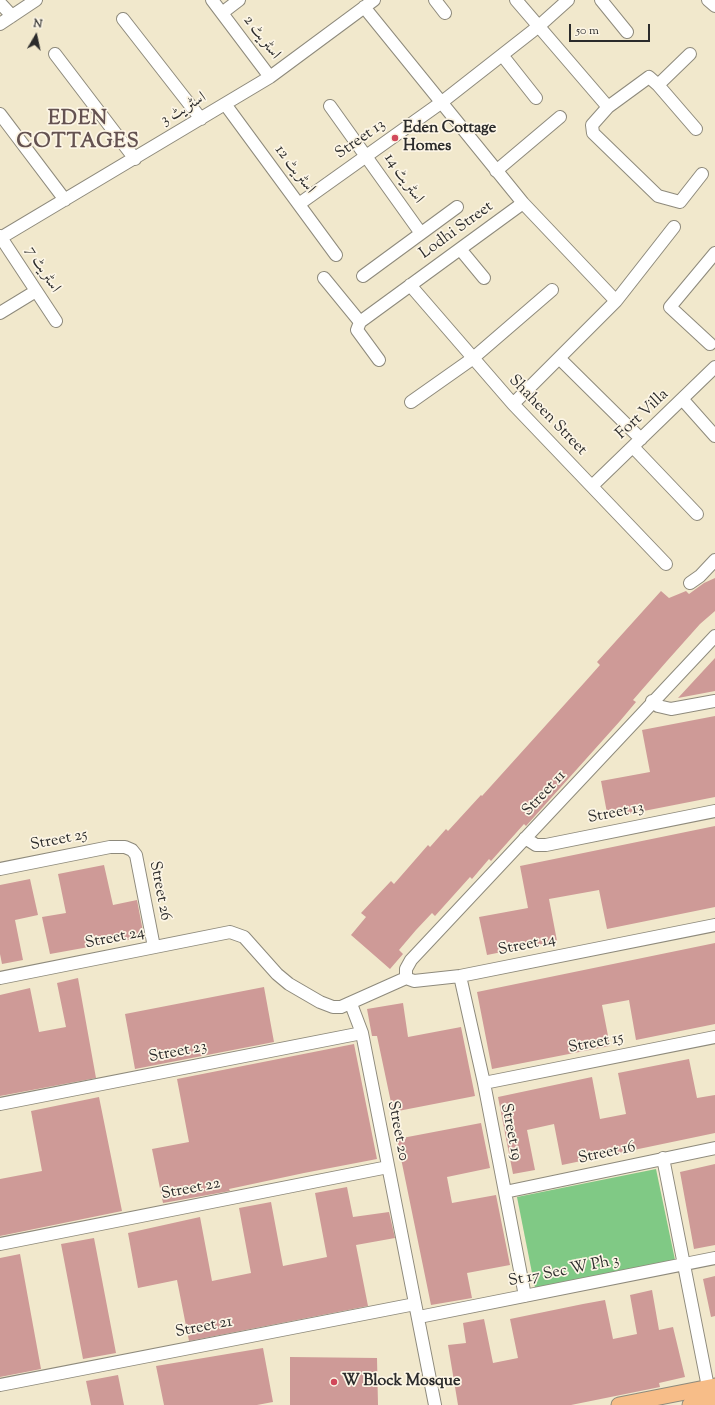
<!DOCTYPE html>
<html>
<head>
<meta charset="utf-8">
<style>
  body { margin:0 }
  #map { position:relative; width:715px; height:1405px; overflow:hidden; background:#f1e8cc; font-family:"Sorts Mill Goudy",serif }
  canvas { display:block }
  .north { position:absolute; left:16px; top:16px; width:40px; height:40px; -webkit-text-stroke:3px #fcf5e5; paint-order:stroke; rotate:9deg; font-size:11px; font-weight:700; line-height:16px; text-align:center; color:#2b2b2b }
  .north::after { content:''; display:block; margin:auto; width:14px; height:18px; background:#2b2b2b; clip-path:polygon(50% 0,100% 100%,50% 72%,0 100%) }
  .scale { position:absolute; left:569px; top:24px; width:81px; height:18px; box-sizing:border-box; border:2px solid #2b2b2b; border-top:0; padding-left:5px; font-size:12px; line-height:14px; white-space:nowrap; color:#2b2b2b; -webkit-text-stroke:3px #fcf5e5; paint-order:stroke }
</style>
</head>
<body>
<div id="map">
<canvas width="715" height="1405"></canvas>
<div class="north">N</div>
<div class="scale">50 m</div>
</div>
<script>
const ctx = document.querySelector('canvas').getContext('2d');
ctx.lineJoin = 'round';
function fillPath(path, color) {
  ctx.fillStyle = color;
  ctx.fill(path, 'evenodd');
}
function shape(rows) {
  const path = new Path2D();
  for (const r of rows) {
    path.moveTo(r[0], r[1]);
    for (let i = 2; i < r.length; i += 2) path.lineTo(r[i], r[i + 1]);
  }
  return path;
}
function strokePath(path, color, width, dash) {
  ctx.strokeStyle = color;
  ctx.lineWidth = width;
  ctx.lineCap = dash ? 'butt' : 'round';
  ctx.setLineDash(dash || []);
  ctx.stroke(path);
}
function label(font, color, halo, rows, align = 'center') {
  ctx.font = font + ' "Sorts Mill Goudy",Amiri,serif';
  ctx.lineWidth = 3.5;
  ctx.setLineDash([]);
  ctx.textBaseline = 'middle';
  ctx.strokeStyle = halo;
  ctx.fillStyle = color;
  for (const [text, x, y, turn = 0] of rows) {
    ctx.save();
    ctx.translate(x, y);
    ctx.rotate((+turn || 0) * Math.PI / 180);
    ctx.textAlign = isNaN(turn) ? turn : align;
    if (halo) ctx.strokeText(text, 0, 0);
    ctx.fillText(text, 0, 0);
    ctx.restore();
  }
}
fillPath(shape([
  [656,1169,675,1260,535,1288,517,1197]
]), '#80c985');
fillPath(shape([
  [715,578,715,611,700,624,667,661,633,700,636,702,620,721,526,826,524,824,491,861,489,859,472,879,470,877,435,916,432,913,416,930,399,950,403,954,390,969,351,935,366,917,361,913,375,898,391,881,394,884,428,845,430,847,446,829,448,831,481,795,482,796,584,683,600,665,597,662,661,591,669,598,686,591,689,594,704,583],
  [715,658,715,691,678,698],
  [715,716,715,797,608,818,601,781,650,772,642,730],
  [715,826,715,907,607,929,599,890,549,899,557,941,487,955,479,917,528,908,520,866],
  [104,865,113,905,137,900,144,937,50,954,42,917,66,913,58,874],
  [30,879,38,915,15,920,23,960,2,964,0,954,0,885],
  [715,943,715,1024,636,1040,629,1000,602,1005,610,1046,492,1069,477,992],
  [78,978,96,1078,0,1096,0,995,30,988,39,1032,66,1027,57,983],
  [264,987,274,1042,135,1069,125,1014],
  [403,1003,408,1037,461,1027,475,1096,393,1112,377,1036,372,1036,367,1009],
  [354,1044,377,1159,304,1173,229,1189,230,1191,163,1203,152,1149,189,1142,177,1079],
  [689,1059,697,1098,715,1095,715,1133,562,1165,554,1124,527,1130,535,1170,513,1174,498,1097,592,1077,600,1119,626,1114,618,1073],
  [99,1097,122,1211,0,1236,0,1179,42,1171,31,1111],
  [481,1123,490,1168,447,1177,452,1203,496,1195,510,1265,467,1273,472,1298,431,1305,397,1139],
  [715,1164,715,1245,694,1249,680,1172],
  [347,1187,353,1217,389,1212,395,1238,356,1245,368,1306,189,1341,177,1280,138,1288,128,1233,200,1217,212,1281,251,1273,239,1208,271,1202,283,1266,327,1257,315,1193],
  [94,1238,116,1353,83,1359,61,1244],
  [20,1254,41,1369,0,1377,0,1258],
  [715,1276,715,1316,711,1317,703,1279],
  [652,1290,659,1330,673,1327,685,1377,659,1383,660,1387,571,1405,458,1405,448,1345,466,1343,463,1323,484,1319,493,1363,518,1358,510,1319,583,1304,605,1300,613,1339,637,1334,630,1295],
  [263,1348,273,1402,257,1405,164,1405,156,1366],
  [290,1357,377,1358,378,1405,290,1405],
  [118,1375,124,1405,91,1405,86,1381]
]), '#ce9a97');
const minor = shape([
  [212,0,270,77],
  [435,0,445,13],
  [516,0,608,107,592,125,593,133,658,196,680,202,702,174],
  [601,0,627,32],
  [708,0,715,6],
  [0,3,12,16],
  [364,7,523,203,616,301],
  [222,13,239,0],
  [123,19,201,119],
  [0,24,36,0],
  [55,54,135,159],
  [502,55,536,98],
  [658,85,690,54],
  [225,104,336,255],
  [330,106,420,232],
  [608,107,649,77,658,85,696,129],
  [0,114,65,200],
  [496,171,560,117],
  [299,204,442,102,539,26,568,0],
  [0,236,56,321],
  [2,237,270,77,374,0],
  [460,249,484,278],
  [363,276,457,207],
  [324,278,360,322,523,203],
  [410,285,513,404,666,564],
  [0,313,36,291],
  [360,322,357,330,379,360],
  [710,344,670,307,715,253],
  [559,358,641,439],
  [683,400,715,436],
  [411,402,472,359,552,290],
  [513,404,616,301,674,227],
  [633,447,697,514],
  [592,486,715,367],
  [690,583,700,576,715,560],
  [652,701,658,706,671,709,715,701],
  [525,838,536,845,546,845,715,811],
  [0,869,110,847,125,847,132,850,136,855,154,947],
  [460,976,484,1083,525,1296],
  [0,978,230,932,244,937,277,974,289,984,320,1002,333,1007,341,1007,406,978,414,981,460,976,715,925],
  [406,978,406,969,411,960,715,636],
  [351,1004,362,1033,435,1405],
  [484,1083,715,1037],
  [0,1104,362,1033],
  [663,1158,708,1387],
  [505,1192,715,1148],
  [0,1244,388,1167],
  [419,1317,715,1258],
  [0,1385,415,1304]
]);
const major = shape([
  [619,1405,715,1386],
  [690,1405,715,1400]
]);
strokePath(minor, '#8e8a7c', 14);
strokePath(major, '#8e8a7c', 17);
strokePath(minor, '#fff', 12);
strokePath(major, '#f7bd88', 15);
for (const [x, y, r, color] of [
  [395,138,4,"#d1495b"],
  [334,1382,4,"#d1495b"]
]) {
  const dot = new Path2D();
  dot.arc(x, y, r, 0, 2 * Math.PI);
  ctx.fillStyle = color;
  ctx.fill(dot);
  strokePath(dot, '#fcf5e5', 1.5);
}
label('16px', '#2b2b2b', '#fcf5e5', [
  ["اسٹریٹ 2",261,38,53],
  ["اسٹریٹ 3",184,110,-31],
  ["Street 13",361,140,-35],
  ["اسٹریٹ 12",294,170,53],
  ["اسٹریٹ 14",403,179,55],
  ["Lodhi Street",457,231,-36],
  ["اسٹریٹ 7",42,270,58],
  ["Fort Villa",643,415,-43],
  ["Shaheen Street",547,416,46],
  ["Street 11",545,794,-47],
  ["Street 13",616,814,-11],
  ["Street 25",59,841,-11],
  ["Street 26",159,891,79],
  ["Street 24",115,939,-11],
  ["Street 14",527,946,-11],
  ["Street 15",596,1044,-11],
  ["Street 23",178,1053,-11],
  ["Street 20",397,1131,79],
  ["Street 19",510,1132,79],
  ["Street 16",607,1154,-12],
  ["Street 22",191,1190,-11],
  ["St 17 Sec W Ph 3",564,1272,-11],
  ["Street 21",204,1328,-11]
]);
label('bold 16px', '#2b2b2b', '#fcf5e5', [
  ["Eden Cottage",403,129],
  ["Homes",403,147],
  ["W Block Mosque",342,1382]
], 'left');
ctx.letterSpacing = '1px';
label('bold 20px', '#645251', '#fcf5e5', [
  ["EDEN",78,121],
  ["COTTAGES",78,144]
]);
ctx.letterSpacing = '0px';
</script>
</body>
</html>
